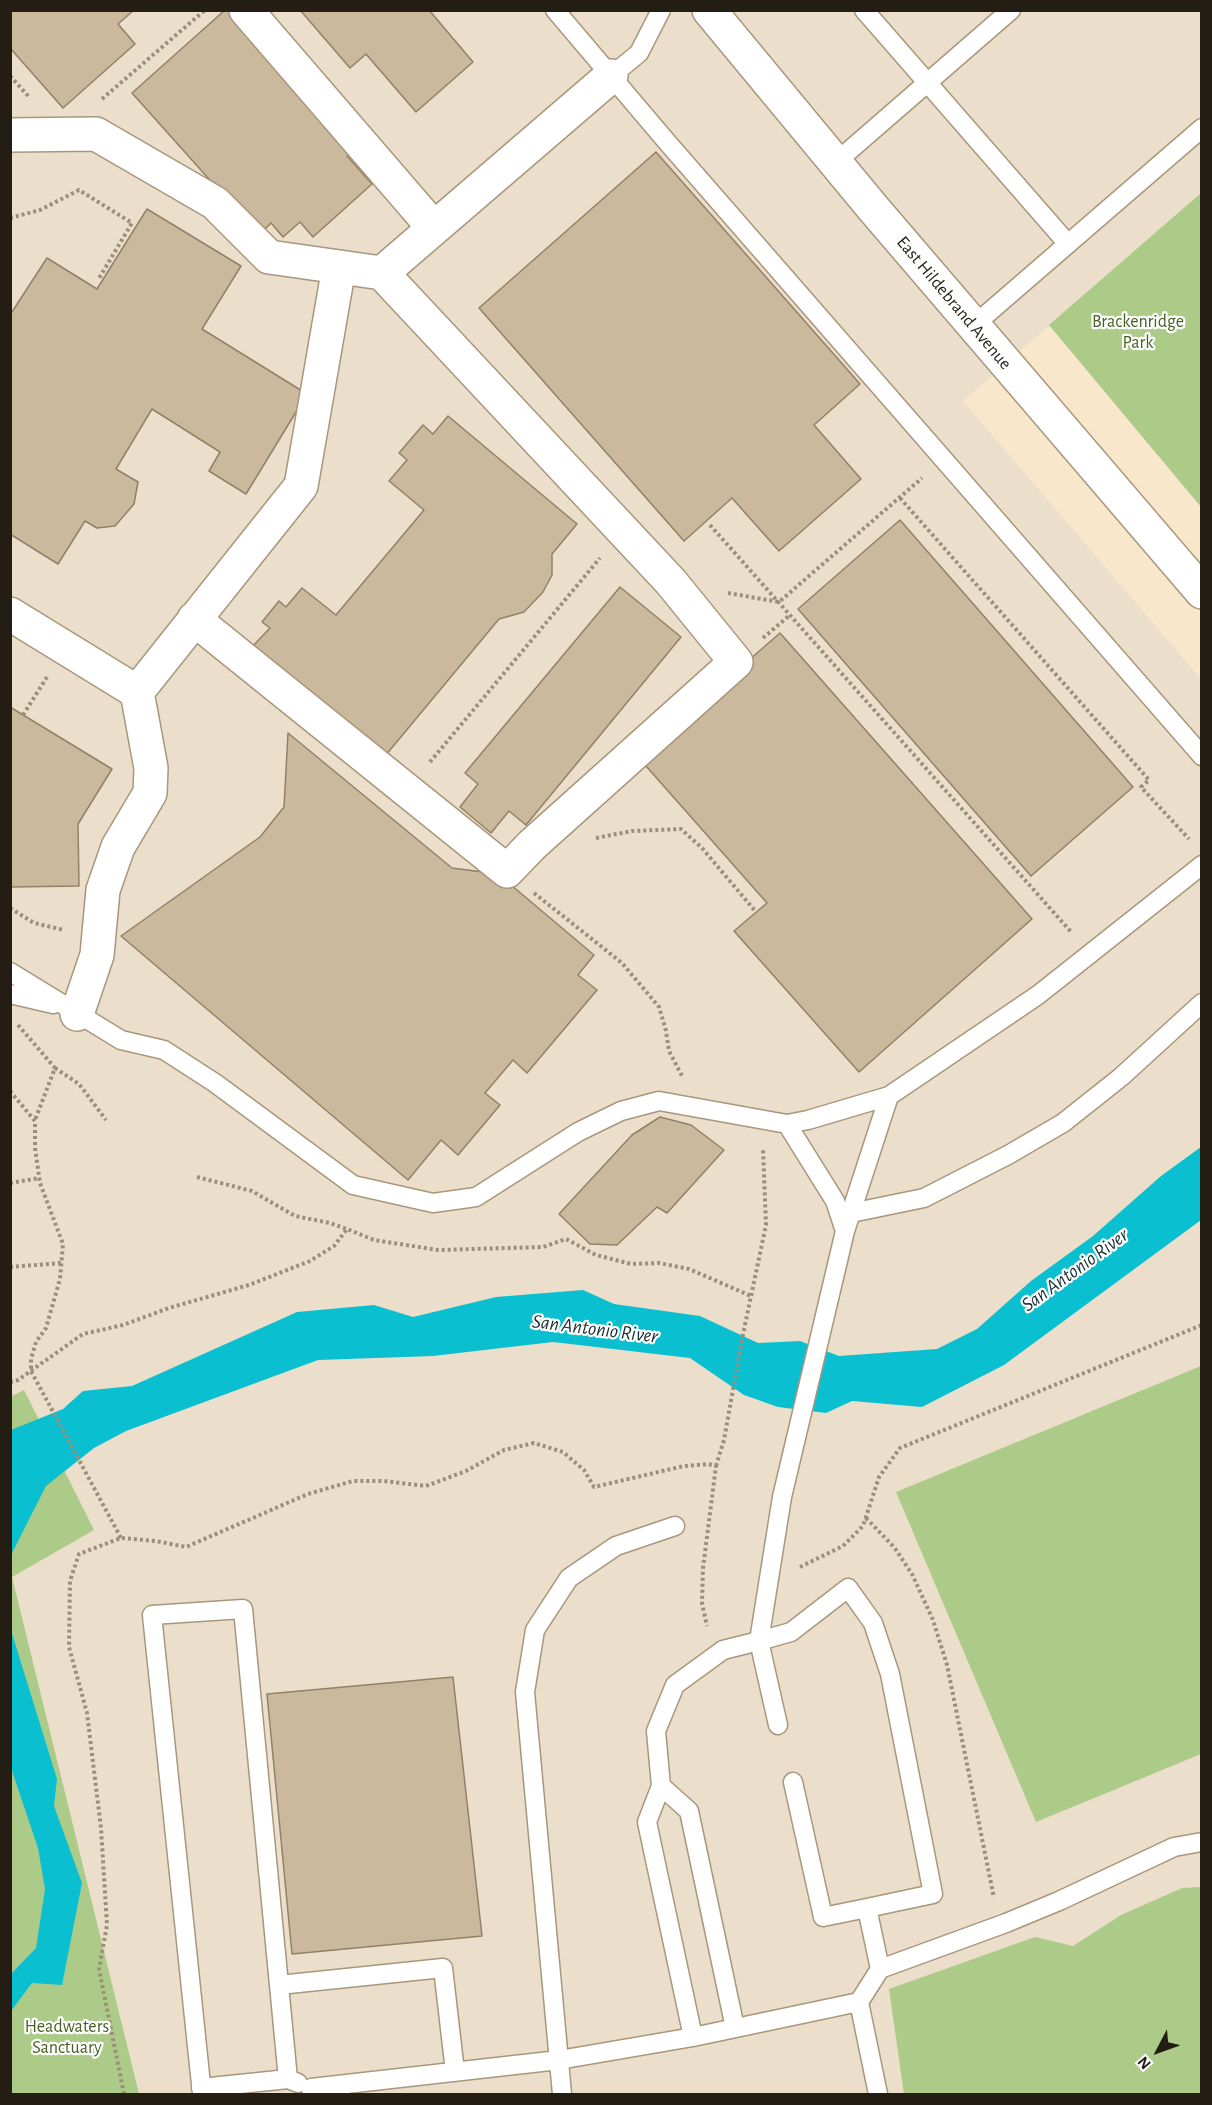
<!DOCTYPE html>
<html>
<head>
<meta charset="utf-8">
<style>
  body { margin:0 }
  #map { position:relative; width:1212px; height:2105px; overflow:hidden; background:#f9e7cb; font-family:"Alegreya Sans",sans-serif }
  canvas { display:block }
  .frame { position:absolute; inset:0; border:12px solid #241d13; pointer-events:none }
  .north { position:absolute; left:1128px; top:2021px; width:60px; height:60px; -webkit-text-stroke:4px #fff; paint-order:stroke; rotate:229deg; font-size:16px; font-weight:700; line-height:24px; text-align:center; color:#241d13 }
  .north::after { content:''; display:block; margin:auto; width:21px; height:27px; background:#241d13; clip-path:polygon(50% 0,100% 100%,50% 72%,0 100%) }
</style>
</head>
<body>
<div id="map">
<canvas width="1212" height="2105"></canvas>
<div class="frame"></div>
<div class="north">N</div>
</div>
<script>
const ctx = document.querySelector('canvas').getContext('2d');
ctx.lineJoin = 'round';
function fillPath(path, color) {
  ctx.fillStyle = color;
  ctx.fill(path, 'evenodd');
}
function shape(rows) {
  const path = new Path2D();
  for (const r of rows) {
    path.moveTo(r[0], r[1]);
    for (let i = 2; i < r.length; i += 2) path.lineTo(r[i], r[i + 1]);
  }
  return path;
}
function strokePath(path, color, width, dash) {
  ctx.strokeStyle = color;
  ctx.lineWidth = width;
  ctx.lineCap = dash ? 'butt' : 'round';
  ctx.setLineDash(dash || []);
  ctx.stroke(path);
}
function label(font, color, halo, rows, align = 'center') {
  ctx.font = font + ' "Alegreya Sans",sans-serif';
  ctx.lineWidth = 4.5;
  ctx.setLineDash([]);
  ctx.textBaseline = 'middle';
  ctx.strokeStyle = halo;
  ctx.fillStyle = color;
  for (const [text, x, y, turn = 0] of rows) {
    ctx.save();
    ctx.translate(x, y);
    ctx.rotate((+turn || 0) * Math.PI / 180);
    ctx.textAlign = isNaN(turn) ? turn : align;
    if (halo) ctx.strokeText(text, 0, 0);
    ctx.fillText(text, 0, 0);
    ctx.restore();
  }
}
fillPath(shape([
  [11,11,1201,11,1201,193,963,401,1201,679,1201,2094,11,2094]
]), '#ebdeca');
fillPath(shape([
  [1201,193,1201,507,1049,325],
  [1201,1366,1201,1754,1036,1822,896,1492],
  [24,1390,94,1530,12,1577,139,2094,11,2094,10,1397],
  [1201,1887,1201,2094,904,2094,889,1989,1035,1937,1073,1946,1121,1915,1182,1888]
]), '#accb88');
fillPath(shape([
  [1201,1147,1201,1220,1004,1365,922,1407,852,1401,826,1413,778,1407,744,1395,690,1358,553,1342,433,1356,318,1360,126,1431,94,1448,46,1486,11,1555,11,1430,63,1409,83,1391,132,1386,297,1312,374,1305,413,1317,496,1297,583,1290,614,1304,700,1316,758,1343,800,1341,839,1356,937,1349,977,1329,1031,1281,1093,1236,1161,1176],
  [10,1627,57,1779,54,1806,82,1883,62,1985,32,1983,11,2011,11,1974,36,1948,45,1889,38,1848,11,1768]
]), '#0ac0d0');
const building = shape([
  [10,10,134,10,118,24,135,44,63,108,10,48,10,10],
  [225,10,233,10,355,149,347,156,372,184,313,237,300,222,283,237,271,223,259,235,132,93,225,10],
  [300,10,429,10,473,62,416,112,366,54,350,68,300,10],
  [656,152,860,384,814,425,861,479,779,551,732,498,684,541,479,308,656,152],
  [147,209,241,266,202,329,307,394,246,494,209,471,220,452,152,409,116,469,138,482,134,504,115,526,97,528,85,521,58,564,10,534,10,315,47,258,97,289,147,209],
  [448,416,577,524,552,554,552,575,543,592,524,612,499,619,385,756,252,647,270,628,262,622,279,601,286,607,302,588,336,615,424,510,389,481,407,460,399,453,423,425,433,434,448,416],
  [900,520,1133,787,1031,876,798,609,900,520],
  [620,587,681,637,526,825,509,811,491,833,460,807,478,784,465,773,620,587],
  [780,633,1032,919,859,1072,734,931,767,903,638,757,780,633],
  [10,707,112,769,78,824,79,886,10,887,10,707],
  [288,733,452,868,498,874,594,955,578,975,597,990,527,1073,513,1060,485,1093,500,1105,458,1155,441,1140,408,1180,121,936,260,837,284,807,288,733],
  [660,1117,691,1125,724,1150,667,1213,657,1207,617,1245,590,1244,559,1214,632,1135,660,1117],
  [453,1677,482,1936,292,1954,267,1694,453,1677]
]);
fillPath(building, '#cab99d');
strokePath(building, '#928167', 1.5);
const lane = shape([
  [555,10,667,142,1202,756],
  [864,10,1068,244],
  [611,76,639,53,661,10],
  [835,163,1011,10],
  [973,326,1202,128],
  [10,972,121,1040,164,1050,215,1083,353,1185,433,1203,476,1197,578,1132,621,1111,659,1101,787,1124,808,1120,889,1096],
  [10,994,53,1004],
  [787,1124,835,1201,845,1231],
  [851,1213,924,1198,1008,1155,1063,1123,1121,1077,1202,1003],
  [778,1725,759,1641,791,1632,848,1588,873,1623,890,1674,933,1894,867,1908,880,1969],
  [793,1782,823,1917,867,1908],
  [661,1786,689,1811,735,2028],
  [279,1985,443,1968,455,2072],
  [693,2037,647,1822,661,1786,656,1731,675,1685,723,1650,759,1641,782,1497,845,1231,889,1096,1038,995,1202,865],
  [201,2088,288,2079,298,2083],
  [202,2094,152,1615,243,1609,288,2079],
  [312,2094,311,2088,559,2060,693,2037,859,2002],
  [562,2094,525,1692,535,1630,569,1578,616,1546,675,1526],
  [878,2094,859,2002,880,1969,1006,1923,1059,1901,1174,1847,1202,1842]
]);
const street = shape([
  [246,10,434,228],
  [10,135,96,134,215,203,269,257,382,273,671,582,736,662,532,845,507,871,194,619],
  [382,273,611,76],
  [10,614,137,692,301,486,339,267],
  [77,1014,97,955,103,890,118,847,150,793,151,768,137,692]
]);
const secondary = shape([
  [709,10,873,208,1202,592]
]);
strokePath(lane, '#a8977c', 21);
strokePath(street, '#a8977c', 36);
strokePath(secondary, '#a8977c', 36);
strokePath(shape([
  [10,76,30,98],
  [102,99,205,10],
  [10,218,40,210,79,190,132,223,98,280],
  [900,498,1149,780,1141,787,1189,839],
  [710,525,1072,933],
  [728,593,779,602,922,478],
  [763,638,790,615],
  [23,715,47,677],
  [430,762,600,558],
  [596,838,632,831,681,829,702,848,756,912],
  [534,893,622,963,659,1007,666,1031,669,1051,682,1076],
  [10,908,34,923,64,930],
  [18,1025,55,1068,35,1120],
  [55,1068,79,1084,106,1120],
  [10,1091,35,1121,35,1148,40,1183,63,1244,60,1279,46,1328,36,1342,31,1359,31,1371,121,1538],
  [197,1177,252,1191,295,1216,330,1223,347,1229],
  [10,1183,39,1178],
  [10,1267,61,1263],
  [10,1382,18,1380,83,1334,123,1325,169,1308,249,1285,310,1261,334,1246,347,1229,374,1240,438,1250,543,1247,566,1239,596,1255,631,1264,659,1263,689,1269,751,1296],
  [716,1466,724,1440,742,1339,766,1225,763,1149],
  [866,1518,894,1547,912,1574,933,1620,947,1665,994,1898],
  [800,1567,843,1546,863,1526,879,1477,900,1448,1202,1325],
  [124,2094,99,1969,107,1925,101,1828,87,1713,69,1647,70,1581,79,1554,121,1538,156,1541,186,1547,308,1494,353,1481,384,1481,426,1486,466,1471,504,1450,534,1443,563,1452,584,1470,594,1487,684,1466,708,1464,716,1466,703,1568,702,1603,707,1626]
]), '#9c8f7a', 4, [3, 3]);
strokePath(lane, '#fff', 18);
strokePath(street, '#fff', 33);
strokePath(secondary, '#fff', 33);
label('18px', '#241d13', '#fff', [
  ["East Hildebrand Avenue",954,303,50]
]);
label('18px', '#486123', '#fff', [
  ["Brackenridge",1138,322],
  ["Park",1138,343],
  ["Headwaters",67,2027],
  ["Sanctuary",67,2048]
]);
label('italic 20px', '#162f32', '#fff', [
  ["San Antonio River",1075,1270,-36],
  ["San Antonio River",595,1329,7]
]);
</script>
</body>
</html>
